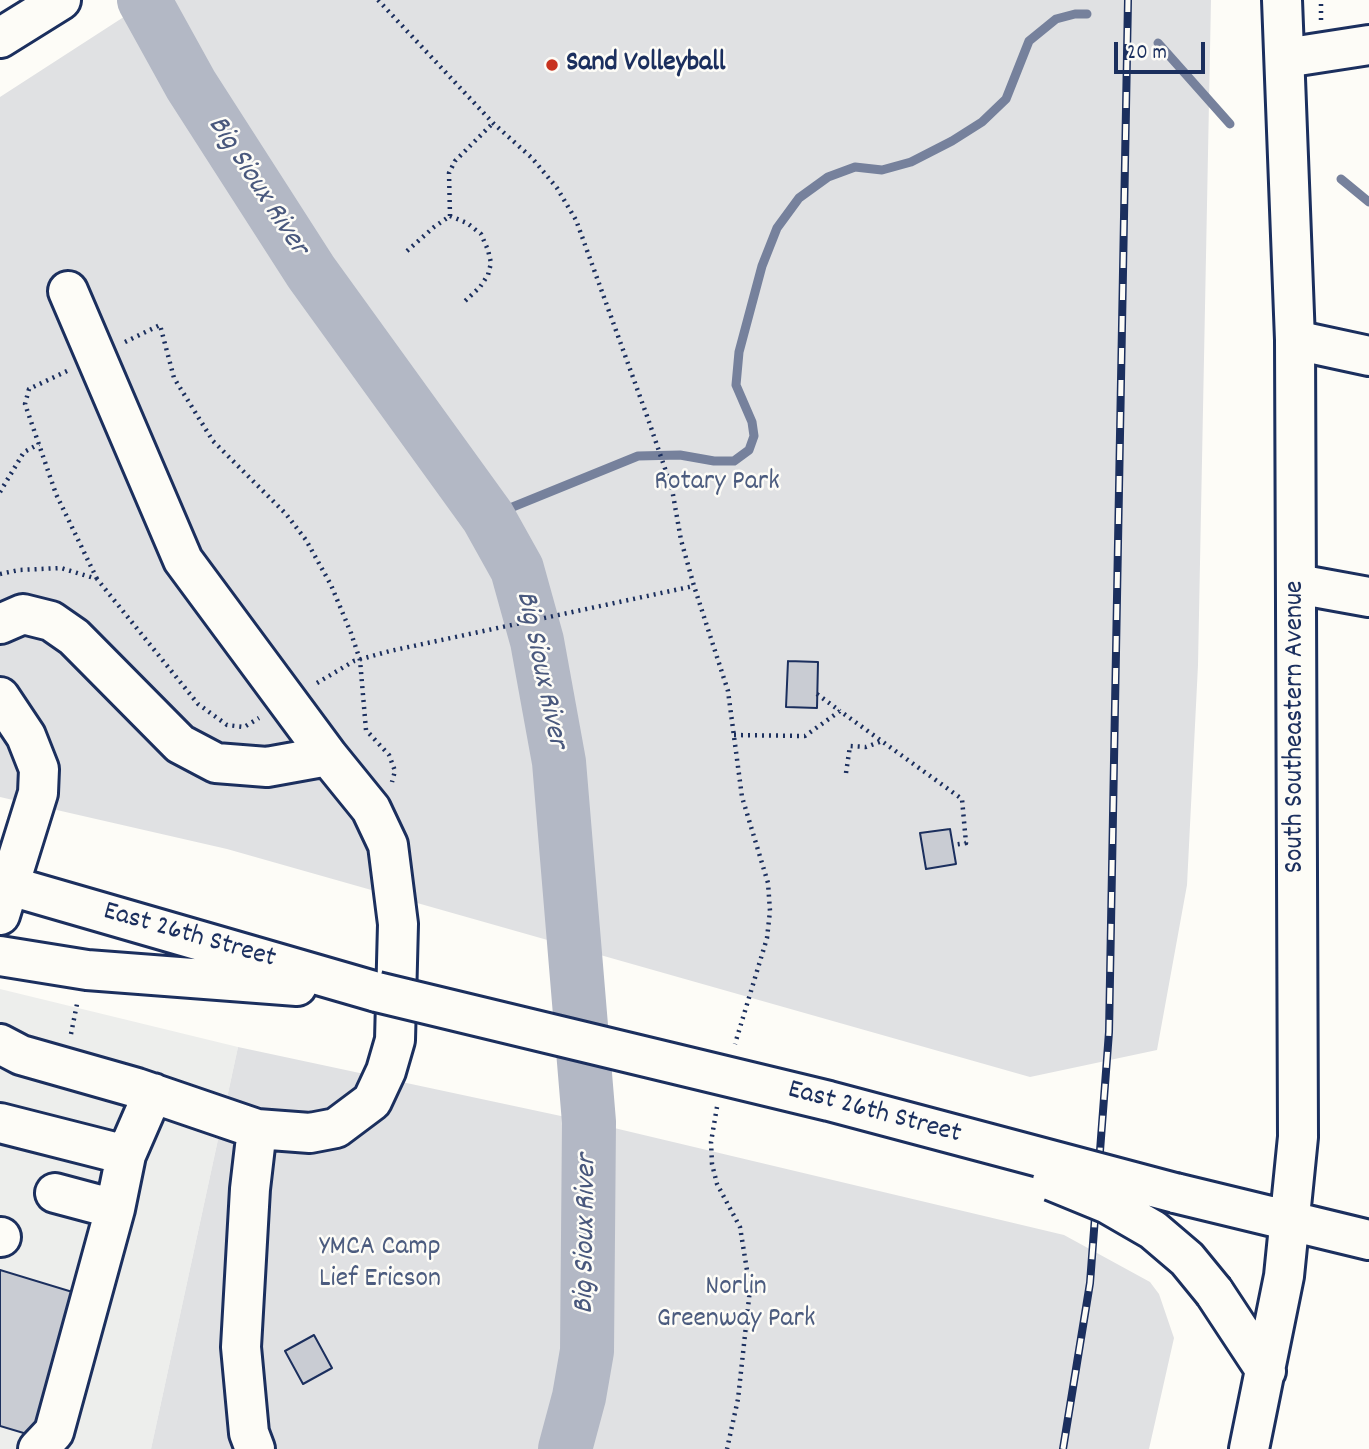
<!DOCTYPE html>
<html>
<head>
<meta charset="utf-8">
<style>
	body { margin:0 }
	#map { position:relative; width:1369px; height:1449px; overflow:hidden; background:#fdfcf7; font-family:Dekko,sans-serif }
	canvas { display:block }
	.scale { position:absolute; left:1114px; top:42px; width:91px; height:32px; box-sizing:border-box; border:4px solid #1b2f5e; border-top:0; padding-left:9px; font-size:21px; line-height:24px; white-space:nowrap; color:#1b2f5e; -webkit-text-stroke:5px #fdfcf7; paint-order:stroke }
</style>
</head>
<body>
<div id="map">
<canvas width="1369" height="1449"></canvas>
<div class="scale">20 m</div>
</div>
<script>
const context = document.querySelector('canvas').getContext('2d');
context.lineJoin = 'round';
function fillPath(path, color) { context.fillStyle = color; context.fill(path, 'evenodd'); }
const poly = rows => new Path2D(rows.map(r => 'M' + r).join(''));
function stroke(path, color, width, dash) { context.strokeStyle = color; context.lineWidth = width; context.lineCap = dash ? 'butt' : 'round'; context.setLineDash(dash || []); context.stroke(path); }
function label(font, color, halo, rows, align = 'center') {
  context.font = font + ' Dekko,sans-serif'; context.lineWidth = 5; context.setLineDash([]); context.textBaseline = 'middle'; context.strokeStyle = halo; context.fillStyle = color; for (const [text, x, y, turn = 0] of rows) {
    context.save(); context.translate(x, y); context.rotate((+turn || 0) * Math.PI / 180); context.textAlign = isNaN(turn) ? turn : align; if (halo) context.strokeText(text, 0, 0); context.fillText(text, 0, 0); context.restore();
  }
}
fillPath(poly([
	[0,989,238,1047,151,1449,0,1449]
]), '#edeeec');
fillPath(poly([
	[150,0,1211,0,1198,665,1187,885,1157,1050,1030,1077,227,849,0,797,0,97],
	[238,1047,589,1122,1064,1235,1150,1282,1159,1294,1174,1338,1149,1449,151,1449]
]), '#e0e1e3');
stroke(poly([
	[1158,43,1230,124],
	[1341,179,1369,202],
	[488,517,638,456,680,455,714,461,734,461,749,450,754,436,752,422,736,385,739,352,762,266,777,228,799,198,828,177,855,167,882,170,911,162,952,141,982,122,1006,99,1029,41,1056,19,1075,14,1087,14]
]), '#76819c', 9);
stroke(poly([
	[144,0,191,85,311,272,488,517,517,569,537,641,559,762,589,1122,587,1351,579,1397,565,1449]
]), '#b3b8c5', 54);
const building = poly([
	[788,661,818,662,817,708,786,707,788,661],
	[950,829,956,864,926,869,920,833,950,829],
	[0,1270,79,1294,37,1437,0,1426,0,1270],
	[314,1335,332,1368,303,1384,285,1351,314,1335]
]);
fillPath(building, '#c9ccd3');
stroke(building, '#1b2f5e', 2);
const minor = poly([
	[1285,58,1369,45],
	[68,291,183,560,328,756,371,809,388,845,398,924,395,1040,386,1071,372,1101,336,1128,310,1133,257,1129,250,1189,241,1347,249,1433,255,1449],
	[1295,340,1369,356],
	[1297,584,1369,597],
	[0,624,23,614,51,621,74,637,180,744,216,763,267,767,328,756],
	[0,697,26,736,39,769,38,793,0,915],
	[0,1044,21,1055,137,1088,257,1129],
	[0,1123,126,1155,115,1209,54,1432,38,1449],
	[126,1155,153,1093],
	[55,1193,115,1209],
	[0,1237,1,1237]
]);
const major = poly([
	[0,883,377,992],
	[0,956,87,970,297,986],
	[1175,1193,1369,1240],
	[1214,1292,1266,1371],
	[1249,1449,1284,1276,1298,1137,1295,340,1282,0]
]);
const highway = poly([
	[0,38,61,0]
]);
stroke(minor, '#1b2f5e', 44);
stroke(major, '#1b2f5e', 44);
stroke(highway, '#1b2f5e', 44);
stroke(poly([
	[378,0,493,123,532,158,557,188,576,220,647,416,672,489,681,540,694,586,728,691,742,797,768,883,770,911,767,938,735,1044],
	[1321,20,1321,0],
	[450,216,467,223,481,234,488,250,491,263,488,275,480,287,464,302],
	[450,216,449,173,455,161,493,123],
	[407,251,434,227,450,216],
	[125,342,160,325,174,378,213,441,286,514,306,540,331,585,351,633,360,660,366,730,389,755,395,771,392,782],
	[67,371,29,389,25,404,56,494,97,579],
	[0,492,24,452,39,444],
	[0,574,19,570,61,568,97,579,198,704,227,725,244,727,259,718],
	[317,683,354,661,390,651,694,586],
	[817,694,840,711],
	[734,735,805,736,840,711,962,799,966,843,953,845],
	[846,773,850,746,866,747,882,741],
	[71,1034,77,1004],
	[717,1107,711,1142,712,1164,717,1184,740,1227,750,1289,738,1399,727,1449]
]), '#1b2f5e', 4.5, [2, 5]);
stroke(minor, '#fdfcf7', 38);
stroke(major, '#fdfcf7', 38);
stroke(highway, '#fdfcf7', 38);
const rail = poly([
	[1063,1449,1090,1283,1109,1032,1128,0]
]);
stroke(rail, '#1b2f5e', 8);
stroke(rail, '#fdfcf7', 5, [16]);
const majorBridge = poly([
	[377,992,829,1101,1175,1193],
	[1052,1181,1108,1204,1153,1230,1187,1259,1214,1292]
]);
stroke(majorBridge, '#1b2f5e', 44, []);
stroke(majorBridge, '#fdfcf7', 38);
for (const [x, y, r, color] of [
	[552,65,7,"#c8321e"]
]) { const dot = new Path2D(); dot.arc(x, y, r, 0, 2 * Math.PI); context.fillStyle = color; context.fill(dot); stroke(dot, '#fdfcf7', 2.5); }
label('bold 28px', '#1b2f5e', '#fdfcf7', [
	["Sand Volleyball",566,65]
], 'left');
label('28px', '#4c5c7f', '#fdfcf7', [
	["Rotary Park",717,484],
	["YMCA Camp",380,1249],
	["Lief Ericson",380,1281],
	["Norlin",736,1289],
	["Greenway Park",736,1321]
]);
label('28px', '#1b2f5e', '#fdfcf7', [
	["South Southeastern Avenue",1297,727,-90],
	["East 26th Street",189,937,16],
	["East 26th Street",874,1114,15]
]);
label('italic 30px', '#49587d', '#fdfcf7', [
	["Big Sioux River",256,187,57],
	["Big Sioux River",539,670,78],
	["Big Sioux River",588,1234,-89]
]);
</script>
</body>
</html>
